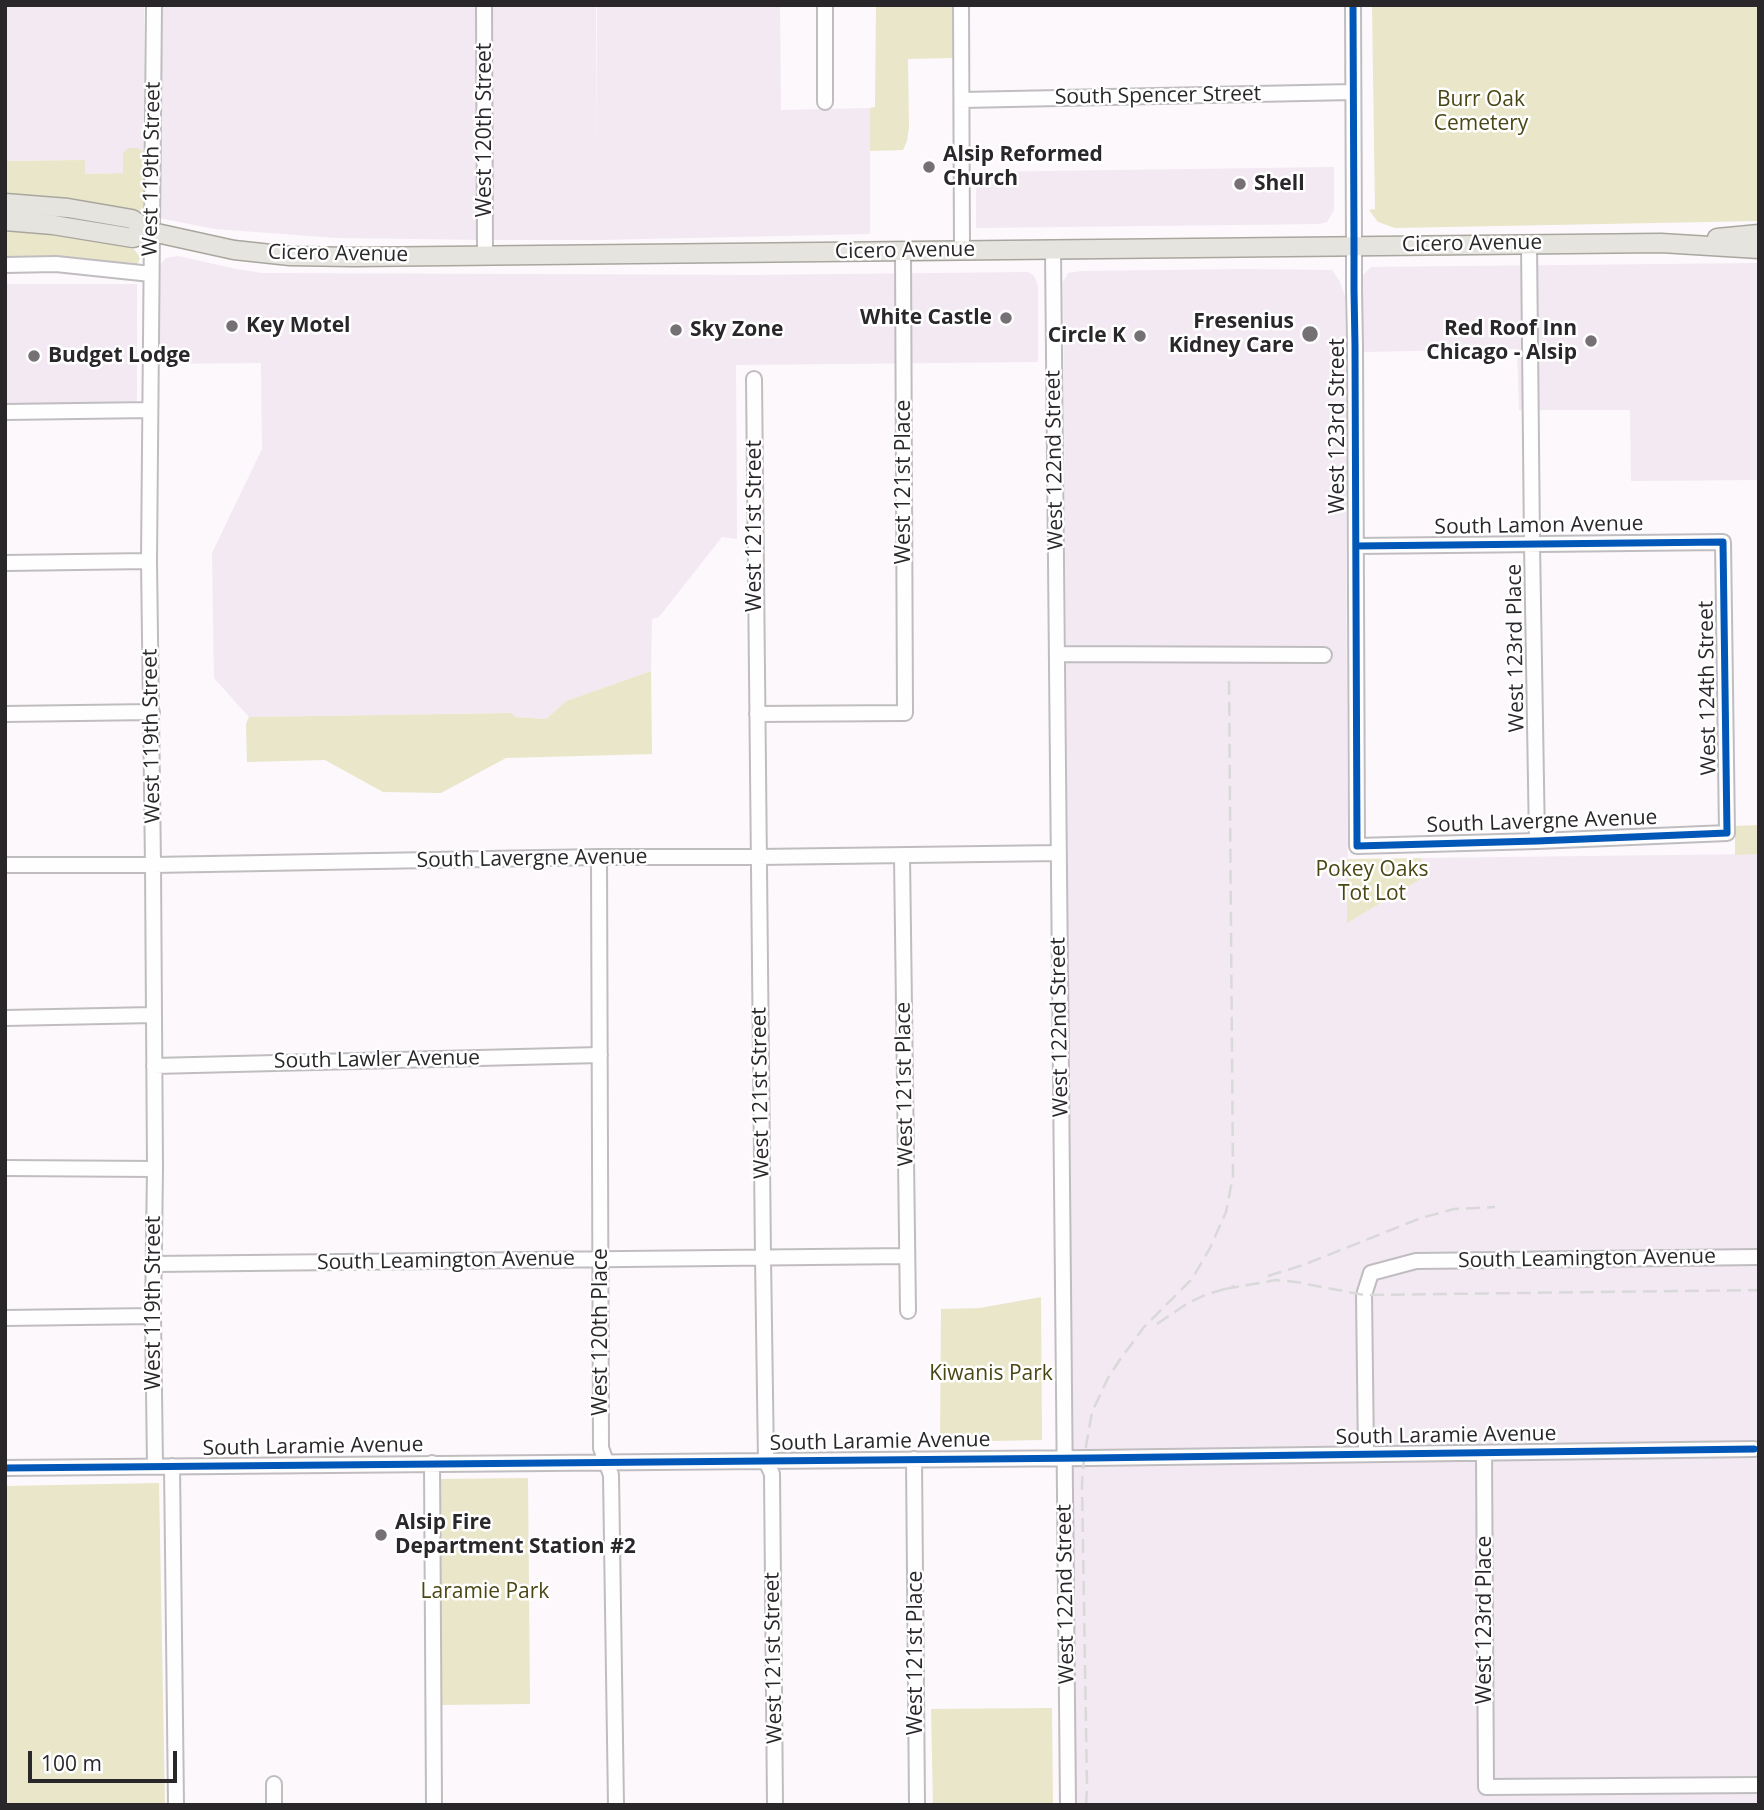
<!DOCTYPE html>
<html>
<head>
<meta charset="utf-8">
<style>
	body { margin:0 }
	#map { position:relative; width:1764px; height:1810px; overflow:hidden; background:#fcf8fc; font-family:"Open Sans",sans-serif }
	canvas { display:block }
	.frame { position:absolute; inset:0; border:7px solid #2a272a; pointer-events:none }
	.scale { position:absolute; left:28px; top:1751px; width:149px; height:32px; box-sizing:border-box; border:4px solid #2a272a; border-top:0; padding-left:9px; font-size:21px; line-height:24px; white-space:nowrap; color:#2a272a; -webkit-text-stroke:5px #fff; paint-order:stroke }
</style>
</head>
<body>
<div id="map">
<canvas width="1764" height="1810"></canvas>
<div class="frame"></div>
<div class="scale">100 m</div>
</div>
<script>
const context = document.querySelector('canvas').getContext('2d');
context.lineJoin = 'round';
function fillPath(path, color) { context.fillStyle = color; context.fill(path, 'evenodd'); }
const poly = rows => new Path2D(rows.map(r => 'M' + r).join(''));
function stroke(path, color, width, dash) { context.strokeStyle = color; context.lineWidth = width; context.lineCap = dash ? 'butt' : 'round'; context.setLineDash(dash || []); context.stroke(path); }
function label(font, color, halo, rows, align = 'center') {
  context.font = font + ' "Open Sans",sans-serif'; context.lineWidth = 5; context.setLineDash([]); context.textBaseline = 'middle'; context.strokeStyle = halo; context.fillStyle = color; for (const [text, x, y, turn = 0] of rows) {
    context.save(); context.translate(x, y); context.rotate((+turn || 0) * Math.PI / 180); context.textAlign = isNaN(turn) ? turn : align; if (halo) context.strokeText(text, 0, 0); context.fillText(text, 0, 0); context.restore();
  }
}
fillPath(poly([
	[5,5,144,5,145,152,138,148,129,148,123,173,84,174,84,160,5,161],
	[159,5,596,5,597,160,597,5,780,5,781,110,870,108,870,234,598,240,491,240,337,238,215,229,159,218],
	[1334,167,1334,210,1327,222,1319,224,976,228,976,172],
	[178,256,236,269,262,273,753,275,1028,272,1034,276,1038,285,1038,362,736,365,737,539,722,537,659,617,652,619,651,671,566,701,546,719,514,717,512,713,249,717,214,678,212,553,262,449,261,363,155,364,158,273,160,265,166,258],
	[1759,263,1759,480,1631,481,1630,410,1519,410,1517,349,1362,352,1363,275,1371,267],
	[1244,269,1332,270,1340,282,1345,296,1348,922,1421,879,1421,858,1759,854,1759,1800,1756,1805,1075,1805,1063,282,1068,273,1082,271],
	[5,284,137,284,137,401,5,405]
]), '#f2e9f2');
fillPath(poly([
	[876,5,954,5,954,58,908,59,909,127,907,141,903,150,870,151,870,108,875,107],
	[1372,5,1759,5,1759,221,1395,228,1378,222,1369,210,1375,209],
	[129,148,138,148,145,152,143,208,137,213,26,196,5,195,5,161,85,160,85,174,123,173,123,153],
	[5,229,57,235,128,247,135,250,140,258,138,263,133,267,5,259],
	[651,671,652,754,506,758,441,793,383,792,325,760,247,762,246,724,249,717,512,713,515,717,546,719,566,701],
	[1759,825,1759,854,1735,855,1735,826],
	[1421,858,1421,879,1347,923,1347,859],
	[1041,1297,1042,1440,940,1442,941,1309,980,1308],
	[528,1478,530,1704,442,1705,440,1479],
	[159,1483,165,1805,5,1805,5,1486],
	[1052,1708,1053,1805,933,1805,931,1709]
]), '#e9e6c9');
const minor = poly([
	[154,5,149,561,153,865,155,1169,153,1316,155,1466],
	[484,5,485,255],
	[825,5,825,102],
	[961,5,962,251],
	[1353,5,1354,245,1354,290,1355,346,1357,846,1537,841,1727,833,1723,542,1356,546],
	[962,100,1353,92],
	[1529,244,1532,544,1537,841],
	[1053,250,1068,1805],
	[5,265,56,264,151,274],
	[754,379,763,1258,766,1461,772,1474,775,1805],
	[5,412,150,410],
	[5,563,149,561],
	[1057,654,1324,655],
	[5,714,152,712],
	[757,714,905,713,903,251],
	[902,856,908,1311],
	[599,857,601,1448,611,1475,616,1805],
	[5,865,153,865,599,857,758,857,1059,853],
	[5,1018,154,1015],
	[154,1066,600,1055],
	[5,1168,155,1169],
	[154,1264,907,1256],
	[5,1318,153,1316],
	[1484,1453,1486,1787,1758,1785],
	[1366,1454,1364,1295,1371,1273,1416,1261,1759,1257],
	[914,1459,917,1805],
	[432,1463,434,1805],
	[172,1466,176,1805],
	[5,1468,1090,1458,1754,1449],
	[274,1784,274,1805]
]);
const major = poly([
	[5,203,68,208,132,219,152,232,234,250,290,256,354,257,1661,243,1759,249],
	[5,221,53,225,133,238,152,232],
	[1717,238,1759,234]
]);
stroke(minor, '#c0bdc0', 18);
stroke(major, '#a8a69d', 21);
stroke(minor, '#fffeff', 14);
stroke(major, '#e6e4df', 18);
stroke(poly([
	[1268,1276,1303,1265,1421,1218,1454,1209,1495,1207],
	[1225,1289,1276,1280,1296,1282,1364,1295,1759,1290],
	[1157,1324,1188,1303,1205,1295,1234,1286],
	[1086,1805,1087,1787,1082,1484,1084,1458,1092,1412,1108,1378,1119,1361,1144,1327,1192,1279,1210,1248,1226,1212,1233,1176,1229,677]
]), '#dad9da', 2.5, [14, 7]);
stroke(poly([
	[1353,5,1354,245,1354,290,1355,346,1357,846,1537,841,1727,833,1723,542,1356,546],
	[5,1468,1090,1458,1754,1449]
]), '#0057b8', 7);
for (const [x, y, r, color] of [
	[929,167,7,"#747074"],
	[1240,184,7,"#747074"],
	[1006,318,7,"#747074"],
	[232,326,7,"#747074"],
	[676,330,7,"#747074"],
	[1310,334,9,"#747074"],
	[1140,336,7,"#747074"],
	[1591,341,7,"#747074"],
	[34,356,7,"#747074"],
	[381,1535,7,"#747074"]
]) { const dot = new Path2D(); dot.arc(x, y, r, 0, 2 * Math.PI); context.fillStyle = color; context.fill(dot); stroke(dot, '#fff', 2.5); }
label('21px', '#2a272a', '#fff', [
	["South Spencer Street",1158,96,-1],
	["West 120th Street",485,130,-90],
	["West 119th Street",152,169,-89],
	["Cicero Avenue",1472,244,-1],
	["Cicero Avenue",905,251,-1],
	["Cicero Avenue",338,254,1],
	["West 123rd Street",1338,426,-90],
	["West 122nd Street",1055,460,-91],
	["West 121st Place",904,482,-90],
	["West 121st Street",755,526,-90],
	["South Lamon Avenue",1539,526,-1],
	["West 123rd Place",1516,648,-91],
	["West 124th Street",1708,688,-91],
	["West 119th Street",152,736,-91],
	["South Lavergne Avenue",1542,822,-2],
	["South Lavergne Avenue",532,859,-1],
	["West 122nd Street",1060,1027,-91],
	["South Lawler Avenue",377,1060,-1],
	["West 121st Place",905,1084,-91],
	["West 121st Street",761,1093,-91],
	["South Leamington Avenue",1587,1259,-1],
	["South Leamington Avenue",446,1261,-1],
	["West 119th Street",154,1303,-90],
	["West 120th Place",601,1332,-90],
	["South Laramie Avenue",1446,1436,-1],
	["South Laramie Avenue",880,1442,-1],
	["South Laramie Avenue",313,1447,-1],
	["West 122nd Street",1066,1594,-91],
	["West 123rd Place",1485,1620,-90],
	["West 121st Place",916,1653,-90],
	["West 121st Street",774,1658,-91]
]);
label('21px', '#4a4714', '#fff', [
	["Burr Oak",1481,100],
	["Cemetery",1481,124],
	["Pokey Oaks",1372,870],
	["Tot Lot",1372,894],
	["Kiwanis Park",991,1374],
	["Laramie Park",485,1592]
]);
label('bold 21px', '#2a272a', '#fff', [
	["Alsip Reformed",943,155],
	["Church",943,179],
	["Shell",1254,184],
	["White Castle",992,318,"right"],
	["Fresenius",1294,322,"right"],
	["Kidney Care",1294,346,"right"],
	["Key Motel",246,326],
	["Red Roof Inn",1577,329,"right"],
	["Chicago - Alsip",1577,353,"right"],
	["Sky Zone",690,330],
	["Circle K",1126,336,"right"],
	["Budget Lodge",48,356],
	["Alsip Fire",395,1523],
	["Department Station #2",395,1547]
], 'left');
</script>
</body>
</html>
